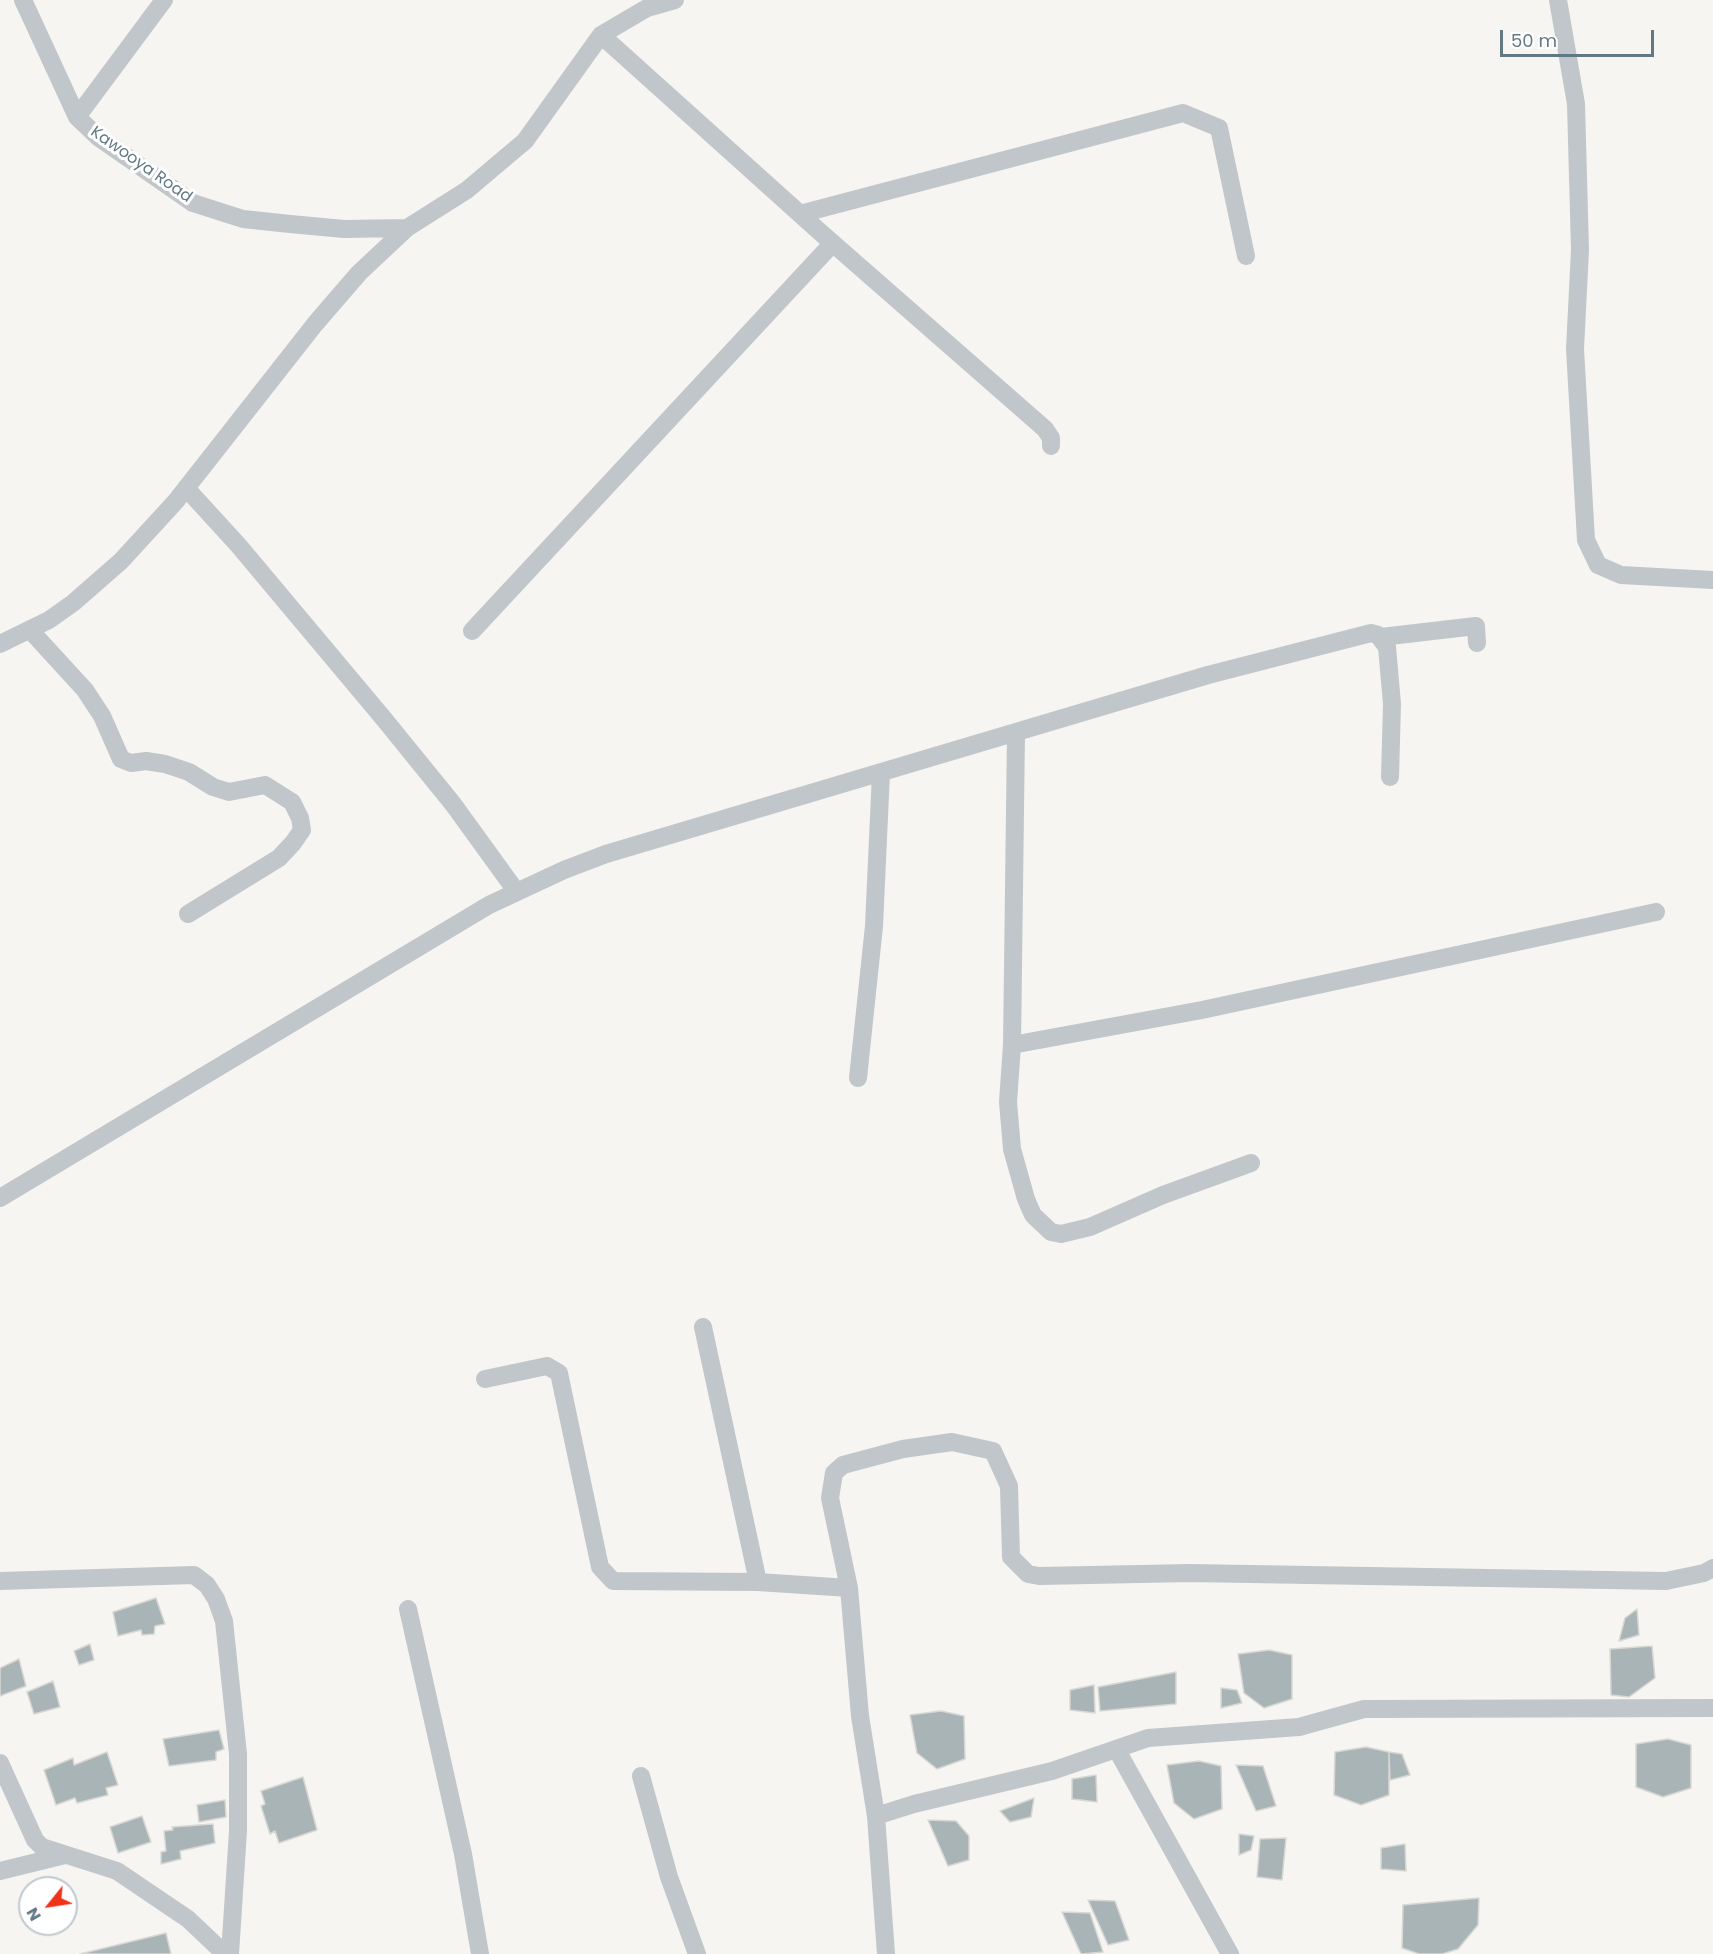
<!DOCTYPE html>
<html>
<head>
<meta charset="utf-8">
<style>
	body { margin:0 }
	#map { position:relative; width:1713px; height:1954px; overflow:hidden; background:#f6f5f1; font-family:Poppins,sans-serif }
	canvas { display:block }
	.north { position:absolute; left:18px; top:1876px; width:60px; height:60px; box-sizing:border-box; background:#fff; border:2px solid #c0c9ce; border-radius:50%; rotate:240deg; font-size:16px; font-weight:700; line-height:24px; text-align:center; color:#627985 }
	.north::after { content:''; display:block; margin:auto; width:21px; height:27px; background:#ef3218; clip-path:polygon(50% 0,100% 100%,50% 72%,0 100%) }
	.scale { position:absolute; left:1500px; top:30px; width:154px; height:27px; box-sizing:border-box; border:3px solid #627985; border-top:0; padding-left:8px; font-size:18px; line-height:21px; white-space:nowrap; color:#627985; -webkit-text-stroke:4px #fff; paint-order:stroke }
</style>
</head>
<body>
<div id="map">
<canvas width="1713" height="1954"></canvas>
<div class="north">N</div>
<div class="scale">50 m</div>
</div>
<script>
const context = document.querySelector('canvas').getContext('2d');
context.lineJoin = 'round';
function fillPath(path, color) { context.fillStyle = color; context.fill(path, 'evenodd'); }
const poly = rows => new Path2D(rows.map(r => 'M' + r).join(''));
function stroke(path, color, width, dash) { context.strokeStyle = color; context.lineWidth = width; context.lineCap = dash ? 'butt' : 'round'; context.setLineDash(dash || []); context.stroke(path); }
function label(font, color, halo, rows, align = 'center') {
  context.font = font + ' Poppins,sans-serif'; context.lineWidth = 6; context.setLineDash([]); context.textBaseline = 'middle'; context.strokeStyle = halo; context.fillStyle = color; for (const [text, x, y, turn = 0] of rows) {
    context.save(); context.translate(x, y); context.rotate((+turn || 0) * Math.PI / 180); context.textAlign = isNaN(turn) ? turn : align; if (halo) context.strokeText(text, 0, 0); context.fillText(text, 0, 0); context.restore();
  }
}
const building = poly([
	[156,1598,165,1624,155,1626,154,1634,142,1635,141,1630,118,1636,113,1612,156,1598],
	[1637,1609,1639,1635,1619,1641,1625,1618,1637,1609],
	[90,1644,94,1660,79,1665,74,1651,90,1644],
	[1652,1646,1655,1678,1629,1697,1611,1695,1610,1649,1652,1646],
	[1269,1650,1292,1655,1292,1699,1264,1708,1244,1693,1238,1654,1269,1650],
	[19,1659,26,1686,0,1696,0,1668,19,1659],
	[1176,1672,1176,1704,1100,1711,1098,1687,1176,1672],
	[53,1681,60,1707,34,1714,27,1692,53,1681],
	[1094,1685,1095,1713,1070,1710,1070,1690,1094,1685],
	[1221,1688,1237,1690,1242,1703,1221,1708,1221,1688],
	[941,1711,964,1716,965,1759,937,1769,917,1753,910,1715,941,1711],
	[219,1730,224,1749,216,1752,216,1760,169,1766,163,1739,219,1730],
	[1668,1739,1691,1745,1691,1788,1663,1797,1636,1787,1636,1744,1668,1739],
	[1366,1747,1389,1752,1389,1795,1361,1805,1334,1795,1335,1752,1366,1747],
	[107,1752,118,1785,106,1788,108,1795,77,1803,75,1798,56,1805,44,1770,73,1758,74,1765,107,1752],
	[1389,1752,1402,1754,1410,1775,1390,1780,1389,1752],
	[1199,1761,1221,1766,1222,1809,1194,1819,1174,1803,1167,1765,1199,1761],
	[1236,1765,1263,1766,1276,1806,1256,1811,1236,1765],
	[1096,1775,1097,1802,1072,1799,1072,1779,1096,1775],
	[303,1777,317,1830,279,1843,275,1831,270,1834,261,1806,265,1804,261,1791,303,1777],
	[1034,1798,1031,1817,1010,1822,1000,1811,1034,1798],
	[225,1800,226,1817,199,1822,197,1805,225,1800],
	[142,1816,151,1842,118,1853,110,1827,142,1816],
	[928,1820,956,1821,969,1836,969,1860,948,1866,928,1820],
	[213,1824,215,1843,180,1851,181,1859,161,1864,161,1852,166,1851,164,1831,173,1830,172,1827,213,1824],
	[1239,1834,1254,1836,1251,1850,1239,1855,1239,1834],
	[1286,1838,1282,1880,1257,1877,1260,1839,1286,1838],
	[1405,1844,1406,1871,1381,1869,1381,1848,1405,1844],
	[1479,1898,1478,1925,1458,1949,1442,1954,1419,1954,1402,1948,1403,1905,1479,1898],
	[1088,1900,1115,1901,1129,1940,1108,1945,1088,1900],
	[1062,1912,1090,1913,1103,1952,1081,1954,1062,1912],
	[166,1933,171,1954,80,1954,166,1933]
]);
fillPath(building, '#a9b4b7');
stroke(building, '#d7d7d4', 1.5);
stroke(poly([
	[23,0,77,117,98,137,193,203,243,219,290,224,344,229,407,228],
	[1558,0,1576,104,1580,250,1575,349,1586,540,1598,565,1621,575,1713,580],
	[601,35,820,232,1045,429,1051,438,1051,446],
	[77,117,164,0],
	[800,214,1183,113,1219,128,1246,256],
	[186,488,239,546,384,719,453,804,516,891],
	[30,630,85,690,102,716,121,759,131,763,146,761,165,764,189,772,213,787,229,792,265,785,292,802,300,818,302,830,293,843,279,858,188,914],
	[472,631,833,243],
	[1381,637,1476,626,1477,643],
	[0,644,49,620,73,603,121,561,176,501,315,324,359,273,407,228,467,190,525,141,601,35,647,8,675,0],
	[1016,733,1012,1045,1202,1010,1656,912],
	[1012,1045,1008,1102,1012,1149,1026,1199,1033,1215,1051,1232,1061,1234,1090,1227,1163,1195,1251,1163],
	[858,1078,874,926,881,773],
	[0,1198,489,905,564,870,606,854,1208,675,1371,633,1378,635,1387,647,1392,704,1390,777],
	[703,1327,758,1582],
	[485,1379,547,1366,559,1373,600,1567,613,1581,758,1582,849,1588],
	[0,1581,194,1575,207,1585,216,1599,224,1621,238,1754,238,1831,230,1954],
	[408,1609,463,1854,480,1954],
	[1117,1750,1230,1954],
	[0,1763,35,1840,42,1847,117,1871,188,1919,225,1954],
	[641,1776,669,1877,697,1954],
	[876,1816,914,1804,1052,1771,1148,1738,1299,1727,1364,1709,1713,1708],
	[0,1871,65,1855],
	[886,1954,876,1816,860,1716,849,1588,830,1498,834,1473,843,1465,903,1449,952,1442,993,1451,1009,1486,1011,1557,1028,1574,1039,1576,1190,1573,1666,1581,1704,1573,1713,1568]
]), '#c0c6c9', 18);
label('16px', '#627985', '#fff', [
	["Kawooya Road",141,165,35]
]);
</script>
</body>
</html>
